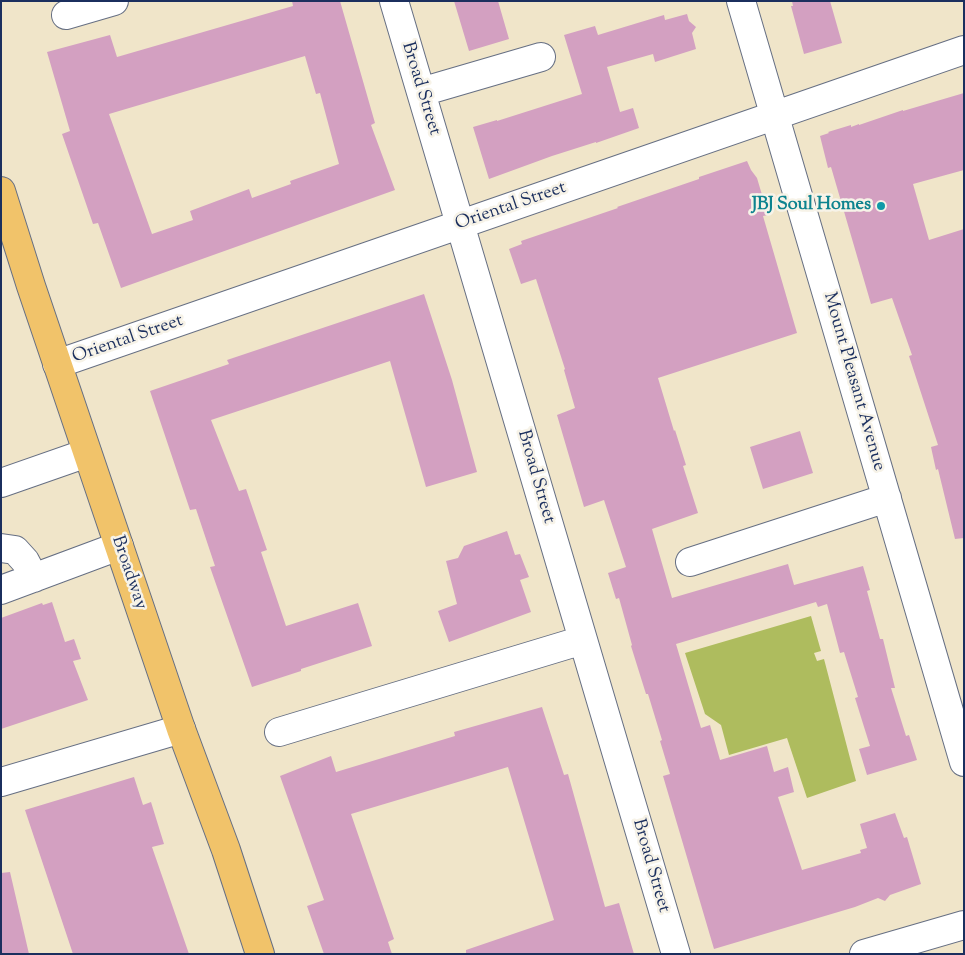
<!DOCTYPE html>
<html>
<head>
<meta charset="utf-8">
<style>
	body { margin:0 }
	#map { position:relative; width:965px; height:955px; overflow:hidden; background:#f0e5c9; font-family:"Sorts Mill Goudy",serif }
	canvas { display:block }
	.frame { position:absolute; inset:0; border:2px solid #1b2f5e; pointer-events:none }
</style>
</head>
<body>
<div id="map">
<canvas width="965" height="955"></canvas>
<div class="frame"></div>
</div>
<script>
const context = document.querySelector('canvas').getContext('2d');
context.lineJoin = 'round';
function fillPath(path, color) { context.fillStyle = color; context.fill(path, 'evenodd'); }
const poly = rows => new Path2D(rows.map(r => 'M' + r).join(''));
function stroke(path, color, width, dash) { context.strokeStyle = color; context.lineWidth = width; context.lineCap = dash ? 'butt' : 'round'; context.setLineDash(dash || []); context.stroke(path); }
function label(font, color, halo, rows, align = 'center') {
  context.font = font + ' "Sorts Mill Goudy",serif'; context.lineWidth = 5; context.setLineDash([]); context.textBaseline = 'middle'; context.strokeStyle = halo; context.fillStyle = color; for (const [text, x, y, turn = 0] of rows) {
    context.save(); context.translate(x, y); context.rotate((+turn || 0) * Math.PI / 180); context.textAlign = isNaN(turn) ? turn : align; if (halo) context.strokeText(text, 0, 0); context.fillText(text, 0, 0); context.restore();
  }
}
fillPath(poly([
	[811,616,821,651,814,653,817,661,824,659,856,781,807,798,787,738,729,755,721,725,705,714,685,653]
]), '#aebc5e');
fillPath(poly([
	[292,1,340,1,375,123,371,125,395,190,121,288,98,223,93,224,62,134,70,131,47,52,110,35,117,57,293,6],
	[305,56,316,94,320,93,339,164,290,181,291,184,252,198,249,189,190,211,193,220,152,234,109,114],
	[454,1,498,1,509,39,469,51],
	[792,1,830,1,842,43,804,54,791,6,793,6],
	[687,14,689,21,696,27,692,33,696,49,655,62,653,54,607,67,620,112,633,108,639,128,596,143,596,142,552,156,489,179,473,127,497,120,497,121,582,94,564,35,595,26,598,35,664,15,665,20],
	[964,93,964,170,913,184,929,240,964,229,964,538,955,539,938,469,936,470,931,447,938,445,909,356,912,355,892,298,871,304,831,167,828,168,820,136,829,133,828,132,851,125,851,127,859,124,859,125,903,110,903,111],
	[747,161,751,170,757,178,768,215,763,216,797,333,658,378,674,431,675,430,686,465,683,466,698,513,652,529,672,598,788,564,794,585,863,566,870,590,867,591,880,639,883,639,895,688,891,688,906,736,909,735,917,760,867,775,859,749,870,746,855,698,858,697,844,652,840,653,827,604,818,607,816,602,676,644,701,728,710,725,720,760,767,746,774,772,788,767,794,792,778,797,802,870,861,853,860,850,867,848,860,824,895,813,904,838,907,837,921,884,890,895,885,901,878,898,855,907,714,949,663,776,670,774,660,741,662,740,648,694,646,694,631,646,632,645,619,598,616,599,608,573,626,567,604,500,584,507,557,415,575,408,564,370,565,369,536,279,521,284,509,249,522,244,521,241,618,208,617,207,699,179,699,177],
	[424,294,452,380,477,472,426,487,390,361,211,420,239,491,246,489,267,550,261,552,286,626,358,603,372,646,301,669,301,671,252,687,210,567,215,566,196,509,190,510,150,391,229,364,227,360],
	[800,431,813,473,763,489,750,447],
	[507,531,515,555,520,554,529,577,520,580,531,612,449,642,438,611,457,604,446,561,458,558,464,546],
	[52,602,65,642,74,639,81,659,73,661,88,700,1,729,1,618,42,603,43,605],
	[542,707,564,775,568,774,605,907,619,903,634,954,466,954,466,950,554,920,508,767,351,814,394,939,388,942,392,954,324,954,307,906,324,900,280,776,331,756,336,772,455,736,454,732],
	[134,777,143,805,151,802,164,844,152,847,189,954,73,954,25,810],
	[10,872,29,954,1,954,1,873]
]), '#d3a0c1');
const minor = poly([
	[394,1,676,954],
	[741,1,964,762],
	[66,15,114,1],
	[421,92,541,57],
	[57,364,964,50],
	[1,483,87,453],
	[1,548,15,550,25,561,34,578],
	[690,562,887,498],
	[1,590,119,546],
	[279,732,583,640],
	[1,782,181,729],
	[864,954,964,925]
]);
const major = poly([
	[1,191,31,286,119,546,181,729,226,850,260,954]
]);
stroke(minor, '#666f83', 30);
stroke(major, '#666f83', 30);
stroke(minor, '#fff', 28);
stroke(major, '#f1c36a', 28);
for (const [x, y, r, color] of [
	[881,206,5,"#0f9aa8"]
]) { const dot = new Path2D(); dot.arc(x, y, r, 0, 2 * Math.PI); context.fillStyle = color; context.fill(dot); stroke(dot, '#f7f3e8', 2); }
label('18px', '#1b2f5e', '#f7f3e8', [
	["Broad Street",420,89,73],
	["Oriental Street",511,207,-19],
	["Oriental Street",128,340,-19],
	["Mount Pleasant Avenue",853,382,74],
	["Broad Street",535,477,74],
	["Broadway",128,573,71],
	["Broad Street",650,866,74]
]);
label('bold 18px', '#0d838f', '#f7f3e8', [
	["JBJ Soul Homes",871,206]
], 'right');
</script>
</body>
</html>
